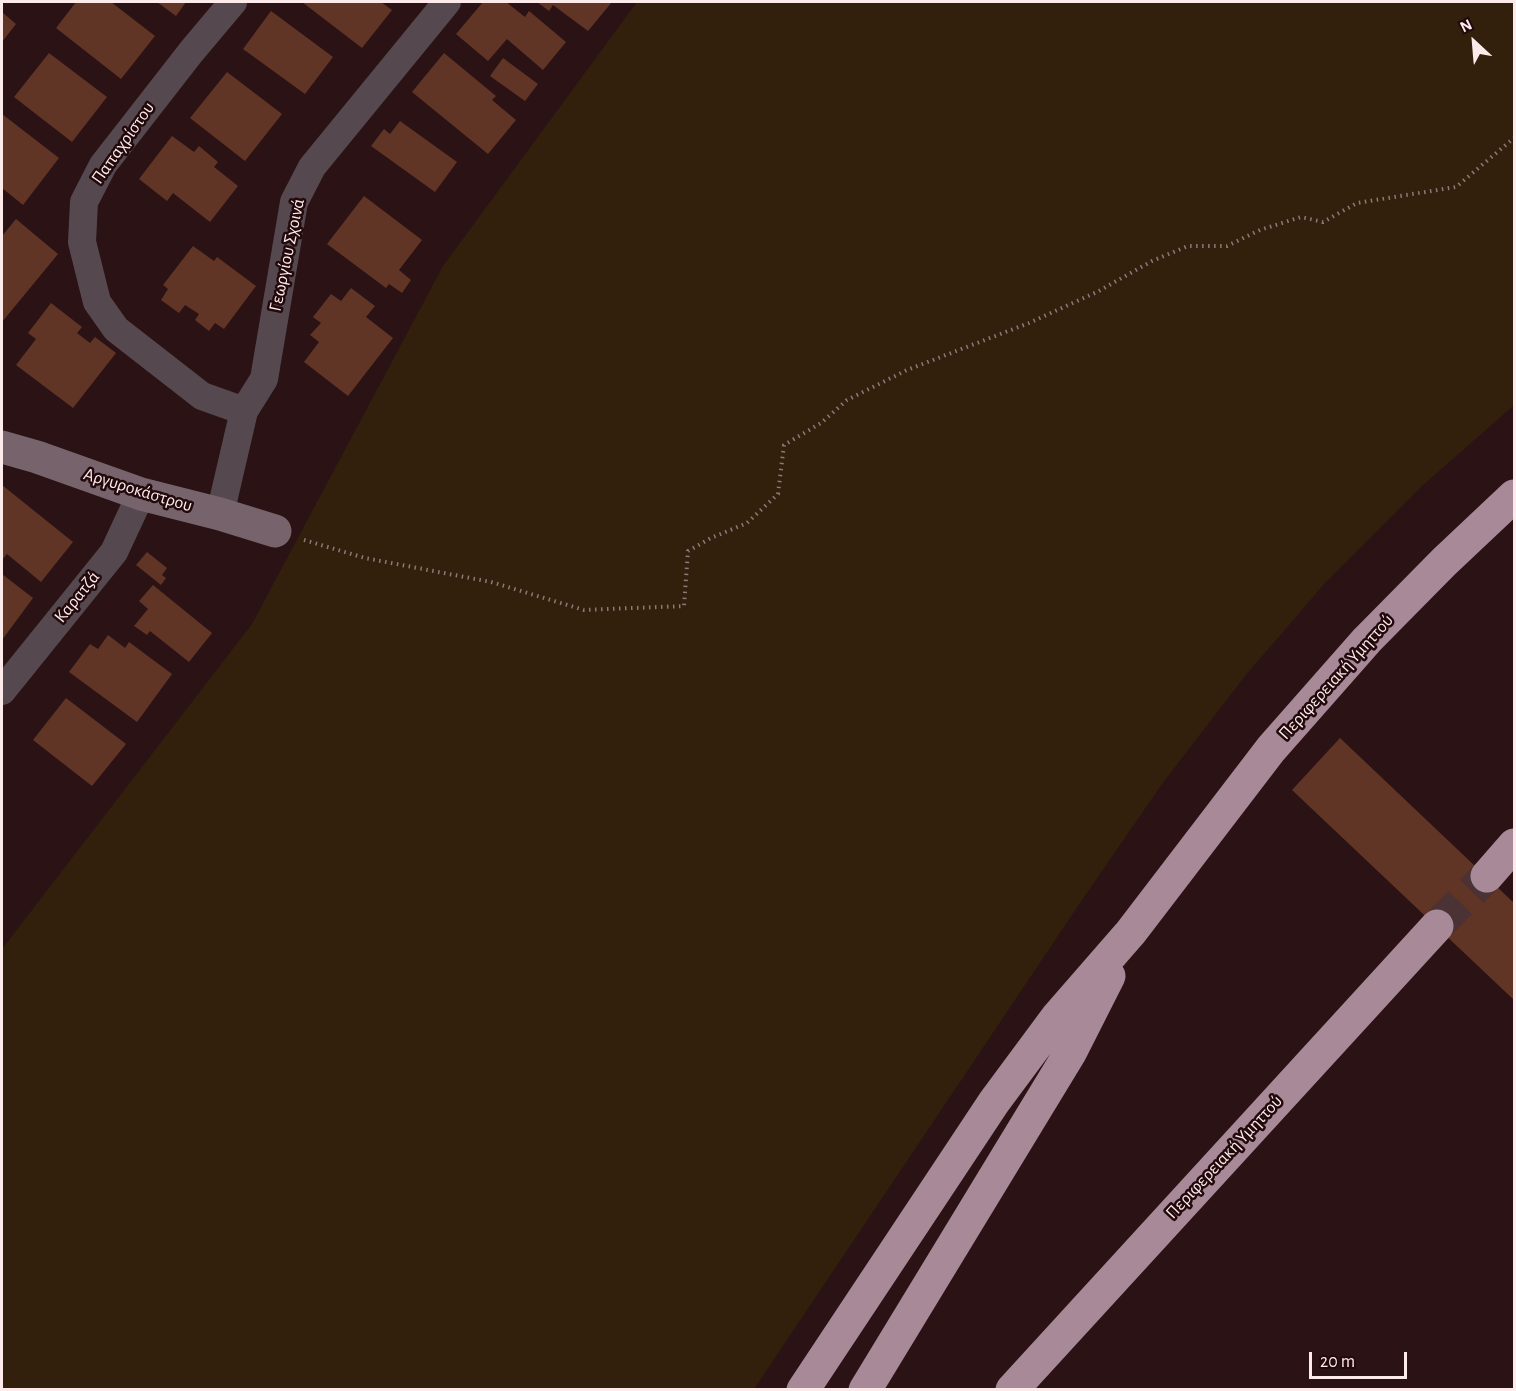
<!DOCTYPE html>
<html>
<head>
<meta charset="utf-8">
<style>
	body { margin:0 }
	#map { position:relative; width:1516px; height:1391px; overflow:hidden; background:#2b1215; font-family:"Alegreya Sans",sans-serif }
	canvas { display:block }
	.frame { position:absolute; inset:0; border:3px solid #fdeaeb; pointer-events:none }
	.north { position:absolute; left:1444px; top:12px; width:60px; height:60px; -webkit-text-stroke:4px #21090c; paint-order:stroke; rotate:334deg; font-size:16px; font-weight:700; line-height:24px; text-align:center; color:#fdeaeb }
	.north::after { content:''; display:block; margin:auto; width:21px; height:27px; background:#fdeaeb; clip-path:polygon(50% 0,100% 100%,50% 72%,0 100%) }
	.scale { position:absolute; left:1309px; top:1352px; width:98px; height:27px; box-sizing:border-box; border:3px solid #fdeaeb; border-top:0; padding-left:8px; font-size:18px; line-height:21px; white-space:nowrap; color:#fdeaeb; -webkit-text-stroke:4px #21090c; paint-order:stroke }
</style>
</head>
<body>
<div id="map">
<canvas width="1516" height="1391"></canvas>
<div class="frame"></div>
<div class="north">N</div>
<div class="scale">20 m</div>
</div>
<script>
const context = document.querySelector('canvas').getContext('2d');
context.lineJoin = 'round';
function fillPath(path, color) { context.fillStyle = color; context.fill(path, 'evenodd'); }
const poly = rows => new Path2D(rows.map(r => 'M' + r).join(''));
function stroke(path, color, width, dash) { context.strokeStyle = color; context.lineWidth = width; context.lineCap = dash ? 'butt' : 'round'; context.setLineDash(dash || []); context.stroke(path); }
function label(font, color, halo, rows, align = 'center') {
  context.font = font + ' "Alegreya Sans",sans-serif'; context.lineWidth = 5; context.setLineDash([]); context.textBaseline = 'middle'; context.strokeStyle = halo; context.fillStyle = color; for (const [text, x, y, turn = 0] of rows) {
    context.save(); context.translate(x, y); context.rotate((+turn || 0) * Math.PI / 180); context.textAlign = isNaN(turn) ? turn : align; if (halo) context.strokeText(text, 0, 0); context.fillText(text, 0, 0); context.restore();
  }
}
fillPath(poly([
	[637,2,1514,2,1514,405,1421,487,1326,582,1245,676,1162,784,1082,900,754,1389,2,1389,2,949,252,624,443,266]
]), '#32200c');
fillPath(poly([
	[76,2,111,2,155,36,121,79,56,28],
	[157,2,186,2,176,16],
	[302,2,381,2,392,10,362,48],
	[483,2,506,2,525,17,529,11,566,42,543,70,507,39,488,61,456,34],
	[537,2,612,2,588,31,553,5,549,11],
	[271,11,333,57,305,94,243,49],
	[2,12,16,24,2,42],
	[49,53,107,97,72,142,14,97],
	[444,53,496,96,492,100,516,120,488,154,412,92],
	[503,58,538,84,525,101,490,76],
	[227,72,282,114,245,161,190,118],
	[2,114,59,158,23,205,2,188],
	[400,121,457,162,435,192,371,146,384,129,390,134],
	[172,136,194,152,199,146,218,162,214,167,238,186,210,222,173,193,167,201,139,179],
	[364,196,422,240,399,270,411,280,402,293,389,284,386,288,327,244],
	[16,219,58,254,2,322,2,236],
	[193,246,214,261,217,257,256,286,224,329,215,323,209,331,195,320,199,314,185,305,179,313,161,300,168,289,163,285],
	[351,288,375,306,366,317,393,338,348,396,304,362,319,342,310,335,321,323,313,317,331,294,341,301],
	[51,303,82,327,77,333,90,343,95,337,116,353,73,408,16,365,36,339,28,333],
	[2,485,73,542,41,582,7,554,2,560],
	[147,552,167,568,162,575,166,578,161,585,136,565],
	[2,574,33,598,2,640],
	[153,585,212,633,189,662,150,631,147,635,134,626,148,609,139,601],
	[108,635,125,648,129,642,172,674,137,722,69,672,90,644,98,649],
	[66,698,126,744,92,786,33,740],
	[1340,738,1514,903,1514,1000,1292,790]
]), '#613525');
stroke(poly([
	[1437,926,1487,876]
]), '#4a3235', 33, [33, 16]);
stroke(poly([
	[304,540,365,558,491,582,584,610,684,606,688,551,711,538,747,523,778,494,784,445,821,423,847,400,907,370,1029,323,1097,292,1152,261,1188,246,1227,246,1260,230,1301,217,1323,222,1357,203,1456,187,1514,138]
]), '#8e787a', 4, [1.5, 4.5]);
stroke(poly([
	[233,2,191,52,103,165,84,202,82,242,97,302,116,329,202,396,244,411],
	[220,514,244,411,264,379,294,202,312,167,447,2],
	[2,691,114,552,141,494]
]), '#55494f', 28);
stroke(poly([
	[2,447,37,457,141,494,220,514,275,531]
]), '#76636c', 33);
stroke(poly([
	[1487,876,1514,845],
	[803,1390,994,1102,1057,1017,1131,932,1271,749,1367,640,1444,562,1514,496],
	[865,1390,1070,1053,1109,976],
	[1012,1390,1437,926]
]), '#a78998', 33);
label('18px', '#fdeaeb', '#21090c', [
	["Παπαχρίστου",123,143,-55],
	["Γεωργίου Σχοινά",287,255,-78],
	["Αργυροκάστρου",138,490,17],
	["Καρατζά",77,597,-51],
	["Περιφερειακή Υμηττού",1336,677,-48],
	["Περιφερειακή Υμηττού",1224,1157,-47]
]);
</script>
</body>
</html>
